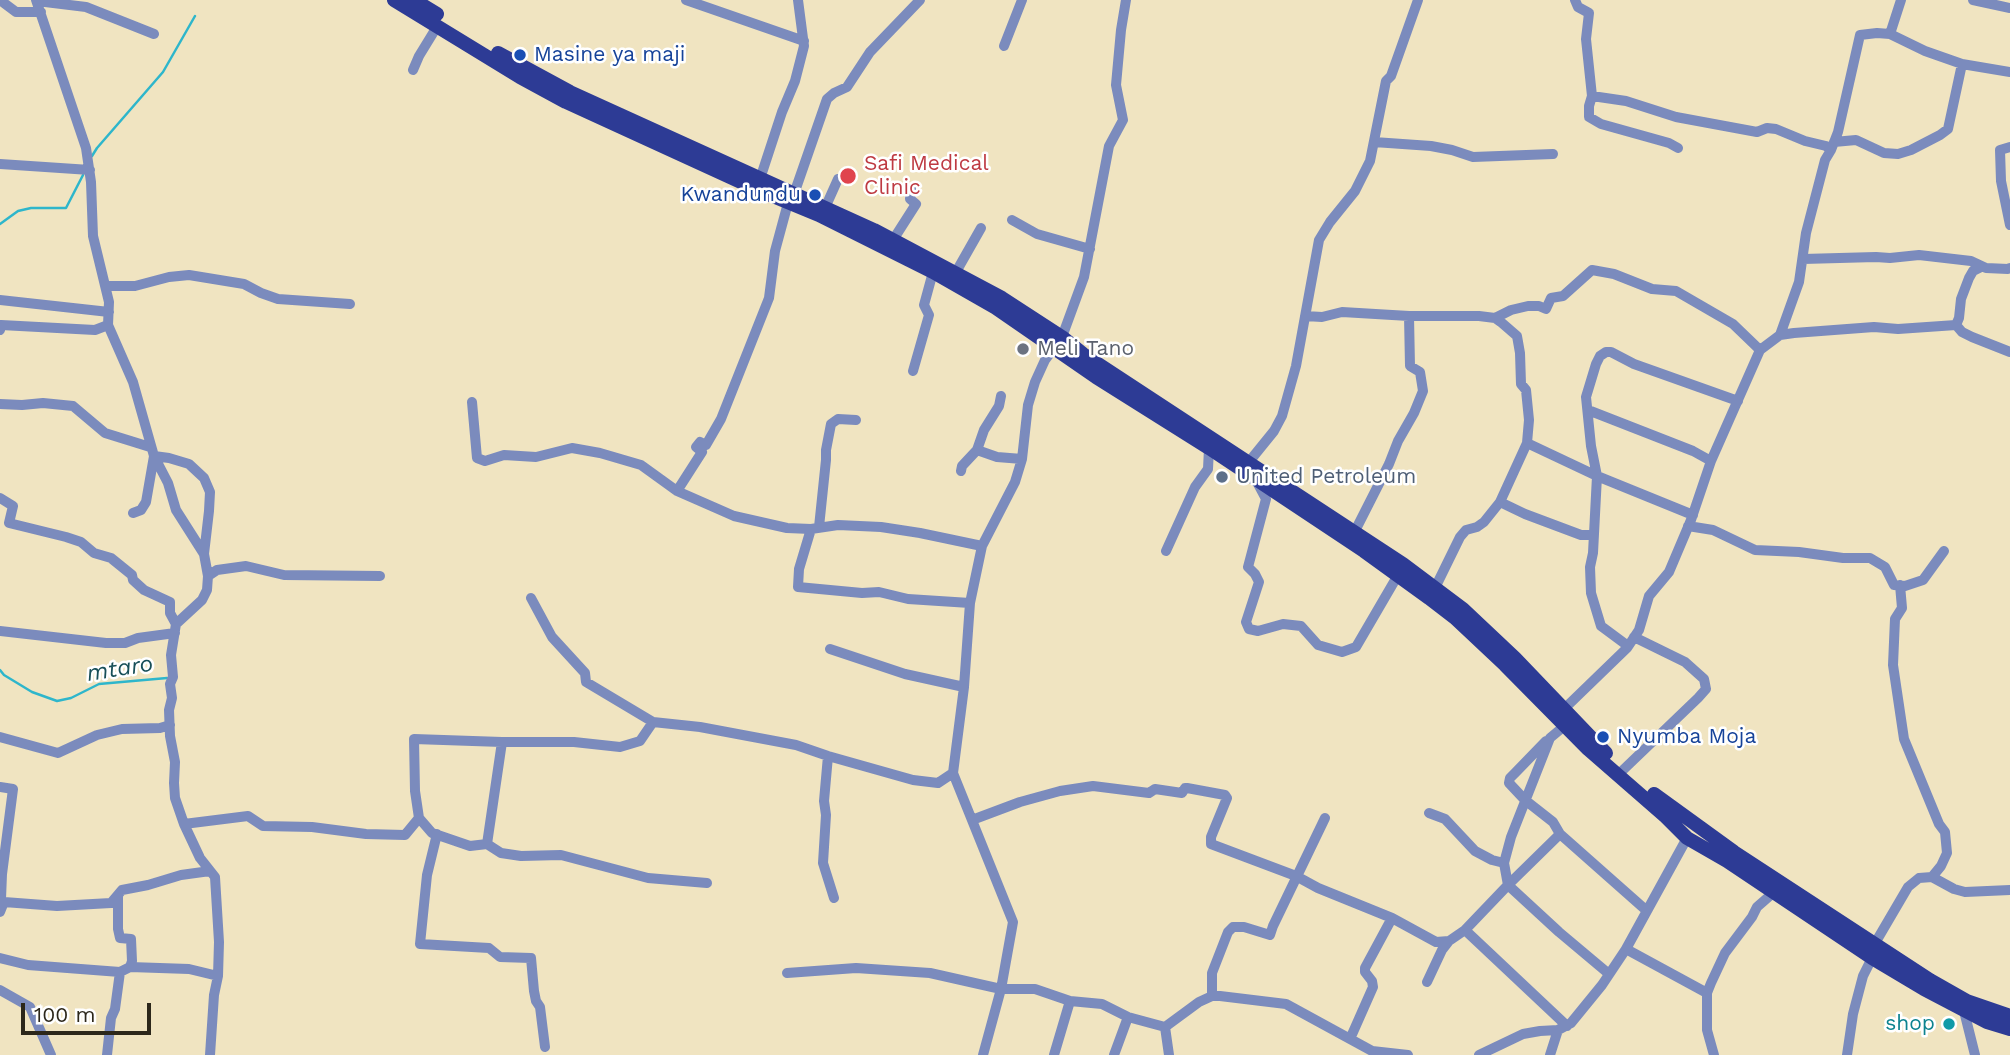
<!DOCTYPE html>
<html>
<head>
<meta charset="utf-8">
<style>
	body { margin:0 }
	#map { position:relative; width:2010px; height:1055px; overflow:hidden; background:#f0e4c1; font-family:"Work Sans",sans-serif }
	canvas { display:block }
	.scale { position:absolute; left:21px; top:1003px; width:130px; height:32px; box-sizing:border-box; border:4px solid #2c271a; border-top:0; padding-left:9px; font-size:21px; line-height:24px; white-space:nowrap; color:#2c271a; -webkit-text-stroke:5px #fff; paint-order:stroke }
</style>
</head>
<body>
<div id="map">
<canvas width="2010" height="1055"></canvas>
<div class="scale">100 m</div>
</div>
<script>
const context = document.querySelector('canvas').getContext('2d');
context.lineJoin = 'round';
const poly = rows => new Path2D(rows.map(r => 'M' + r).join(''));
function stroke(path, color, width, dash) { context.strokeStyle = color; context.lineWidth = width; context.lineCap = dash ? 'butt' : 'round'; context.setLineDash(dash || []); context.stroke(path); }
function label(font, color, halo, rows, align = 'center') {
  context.font = font + ' "Work Sans",sans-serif'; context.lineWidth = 5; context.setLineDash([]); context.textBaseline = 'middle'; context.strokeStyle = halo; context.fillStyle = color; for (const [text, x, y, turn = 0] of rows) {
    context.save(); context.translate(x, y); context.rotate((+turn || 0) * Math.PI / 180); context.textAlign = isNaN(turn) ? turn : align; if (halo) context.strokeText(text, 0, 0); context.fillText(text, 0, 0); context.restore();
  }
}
stroke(poly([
	[92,156,97,148,163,72,195,16],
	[0,224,18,211,31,208,66,208,83,175],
	[0,670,4,675,32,692,57,701,71,698,99,684,167,678]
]), '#2eb6cb', 2.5);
stroke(poly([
	[0,0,16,12,41,12],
	[36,0,86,148,91,182,93,236,109,302,108,325,133,382,154,456,168,483,176,510,204,554,208,576,207,590,202,600,176,624,171,655,173,677,170,684,172,698,169,710,170,736,175,762,174,783,175,798,184,824,200,858,215,877,219,942,218,976,214,995,210,1055],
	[686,0,804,41],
	[1575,0,1578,7,1589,13,1586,39,1592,96,1589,106,1589,117,1601,124,1669,143,1678,148],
	[1973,0,2010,8],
	[37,1,86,7,154,34],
	[1890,34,1901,0],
	[1004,46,1022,0],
	[413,70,419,56,438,25],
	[1592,96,1626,101,1676,117,1757,132,1767,128,1776,129,1805,141,1826,146,1831,150],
	[1374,142,1431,146,1452,150,1473,157,1553,154],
	[1834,142,1856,140,1884,153,1898,154,1911,150,1940,135,1948,129,1962,64],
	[2010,147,2000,150,2001,181,2010,225],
	[0,164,90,170],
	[760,179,782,112,795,81,804,46,798,0],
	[825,208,838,179],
	[1012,220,1037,234,1090,249],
	[893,240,916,204,910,199,911,189],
	[1803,259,1876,257,1890,258,1919,255,1971,261,1986,268,2008,269,2010,268],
	[956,272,981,228],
	[106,286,135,286,169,277,189,275,244,284,261,293,278,299,350,304],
	[0,300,109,312],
	[1305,316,1322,317,1342,312,1409,316,1479,316,1495,318,1502,323,1517,336,1520,353,1521,384,1526,390,1529,420,1527,443,1500,502,1484,522,1477,527,1466,530,1460,537,1435,588],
	[1495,318,1511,310,1528,306,1539,306,1546,309,1551,298,1563,296,1592,270,1614,274,1652,289,1676,291,1733,324,1760,350],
	[1956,325,1959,318,1961,299,1969,278,1973,271,1981,267],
	[0,330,1,325,95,330,108,325],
	[1780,335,1799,282,1806,233,1825,160,1831,150,1838,132,1860,35,1877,33,1890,34,1925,51,1962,64,2010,72],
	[913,371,929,315,924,305,933,272],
	[472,402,477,458,485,461,504,455,536,457,572,448,600,453,641,465,677,491,734,516,787,528,811,529,838,525,881,527,920,533,982,546],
	[0,404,22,405,43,403,73,406,105,433,150,447],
	[1588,410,1693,451,1711,461],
	[1527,443,1597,476,1693,515],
	[977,450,997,457,1022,459],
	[1244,468,1274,431,1282,416,1296,366,1319,240,1330,222,1355,191,1370,161,1386,81,1391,76,1418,0],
	[961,471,962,466,977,450,984,430,999,406,1001,396],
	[1258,484,1266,499,1248,567,1255,574,1259,582,1246,622,1249,629,1258,631,1283,624,1301,626,1318,645,1342,652,1356,647,1398,575],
	[677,491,702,452,696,447,700,442,706,445,721,419,769,298,775,251,788,203,794,194,827,99,834,93,847,87,870,52,920,0],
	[0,498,13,506,9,523,66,537,81,542,94,553,111,558,132,575,133,580,144,590,170,602,170,613,176,624],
	[1500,502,1525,514,1581,535,1593,535],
	[133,513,141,510,146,502,154,456,169,458,189,464,204,478,210,492,209,511,204,554],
	[1688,526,1713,530,1755,550,1799,552,1843,558,1870,558,1885,567,1894,585,1905,586,1923,580,1944,551],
	[819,527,826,460,826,450,831,424,838,419,856,420],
	[811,529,799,569,798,587,862,593,879,592,908,599,970,603],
	[1354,533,1389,464,1398,441,1414,413,1423,391,1420,372,1410,366,1409,316],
	[1166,551,1195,487,1208,469,1209,448],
	[208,576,217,570,246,566,284,575,380,576],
	[531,598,552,637,585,673,586,682,653,722],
	[0,631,106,643,125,643,138,638,175,633],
	[1628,646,1601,626,1591,593,1590,567,1593,553,1597,476,1591,446,1586,397,1596,364,1600,356,1606,352,1611,352,1634,364,1738,401],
	[830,649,905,674,964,687],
	[1564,709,1627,648,1639,630,1649,596,1669,572,1691,520,1711,461,1760,350,1780,335,1794,333,1874,327,1898,329,1956,325,1962,332,1972,337,2010,352],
	[0,737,58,753,97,735,122,729,160,728,170,725],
	[1546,741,1515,773,1510,778,1509,783,1525,800,1553,822,1560,834,1647,911],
	[502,742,487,844,501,853,521,856,561,855,648,878,707,883],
	[828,756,824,801,826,815,823,863,834,898],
	[1623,770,1698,698,1706,689,1704,679,1685,662,1634,637],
	[0,787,13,789,2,874,1,899,4,902,0,912],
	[1429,813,1445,819,1475,851,1492,860,1504,863],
	[972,820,1020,802,1060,791,1093,786,1149,793,1155,789,1182,793,1185,788,1187,788,1225,795,1227,798,1211,837,1211,844,1296,876,1318,888,1392,918,1436,942,1449,941,1465,930,1508,885,1504,863,1511,837,1550,738,1568,723],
	[184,824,248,816,263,826,312,827,366,834,405,835,419,818],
	[437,834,427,875,420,944,489,948,500,957,531,958,534,991,536,1001,540,1007,545,1047],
	[1560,834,1508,885,1559,932,1609,974],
	[487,844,470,846,432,833,419,818,415,791,414,739,502,742,574,742,620,747,640,741,653,722,700,727,796,745,828,756,913,780,938,783,953,773],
	[1932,877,1954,889,1965,892,2010,890],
	[118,897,118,929,120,938,131,939,132,961,130,967],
	[4,902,57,906,111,903,122,890,148,885,181,875,210,871],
	[1465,930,1567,1026],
	[1874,945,1908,887,1919,878,1932,877,1941,866,1947,853,1945,832,1939,824,1904,739,1893,665,1895,619,1902,608,1900,585],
	[1626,949,1707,993],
	[0,958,28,965,120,972,130,967,189,969,218,976],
	[787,973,856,968,930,973,1001,989,1035,989,1070,1001,1102,1004,1128,1017,1165,1027],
	[1427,982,1442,950,1449,941],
	[0,990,30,1007,51,1055],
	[1212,996,1212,973,1228,932,1233,927,1244,927,1270,935,1273,926,1325,818],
	[1965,1007,1964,1011,1975,1055],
	[1165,1027,1199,1002,1212,996,1220,996,1286,1004,1372,1051,1408,1055],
	[1165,1027,1169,1055],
	[1350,1039,1373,987,1372,981,1365,972,1365,968,1392,918],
	[107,1055,111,1018,115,1009,120,972],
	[983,1055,1001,989,1013,922,953,773,964,687,970,603,982,546,1015,482,1022,459,1028,405,1035,382,1045,360,1062,337,1084,277,1109,146,1123,120,1116,85,1121,30,1126,0],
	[1054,1055,1070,1001],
	[1114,1055,1128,1017],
	[1479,1055,1523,1034,1540,1031,1558,1030,1571,1023,1602,985,1626,949,1687,838],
	[1550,1055,1558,1030],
	[1714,1055,1707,1030,1707,993,1711,983,1725,953,1752,917,1757,907,1773,893],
	[1847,1055,1853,1014,1863,976,1872,958]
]), '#7b8bbd', 10);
stroke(poly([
	[394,0,520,77,566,102,756,189,819,215,933,272,996,308,1096,377,1209,448,1364,551,1429,598,1455,618,1505,665,1588,749,1666,817,1687,838,1727,861,1872,958,1924,989,1987,1022,2010,1029],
	[414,0,437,14],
	[498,53,570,92,874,230,1002,298,1062,337,1083,354,1403,564,1463,609,1515,658,1606,753],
	[1654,794,1734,852,1930,980,1967,1001,2010,1016]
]), '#2d3b95', 14);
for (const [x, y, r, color] of [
	[520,55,7,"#1a4fb4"],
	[848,176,9,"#e0444e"],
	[815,195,7,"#1a4fb4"],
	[1023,349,7,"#6b7280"],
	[1222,477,7,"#5c6f8a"],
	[1603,737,7,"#1a4fb4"],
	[1949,1024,7,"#0f9aa8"]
]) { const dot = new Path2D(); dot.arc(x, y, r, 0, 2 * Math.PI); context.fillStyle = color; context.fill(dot); stroke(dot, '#fff', 2.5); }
label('21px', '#164399', '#fff', [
	["Masine ya maji",534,55],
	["Kwandundu",801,195,"right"],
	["Nyumba Moja",1617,737]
], 'left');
label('21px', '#be3a42', '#fff', [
	["Safi Medical",864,164],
	["Clinic",864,188]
], 'left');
label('21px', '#5b616d', '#fff', [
	["Meli Tano",1037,349]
], 'left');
label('21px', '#4e5e75', '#fff', [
	["United Petroleum",1236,477]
], 'left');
label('21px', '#0d838f', '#fff', [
	["shop",1935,1024]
], 'right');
label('italic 23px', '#184f58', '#fff', [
	["mtaro",120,669,-9]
]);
</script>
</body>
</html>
